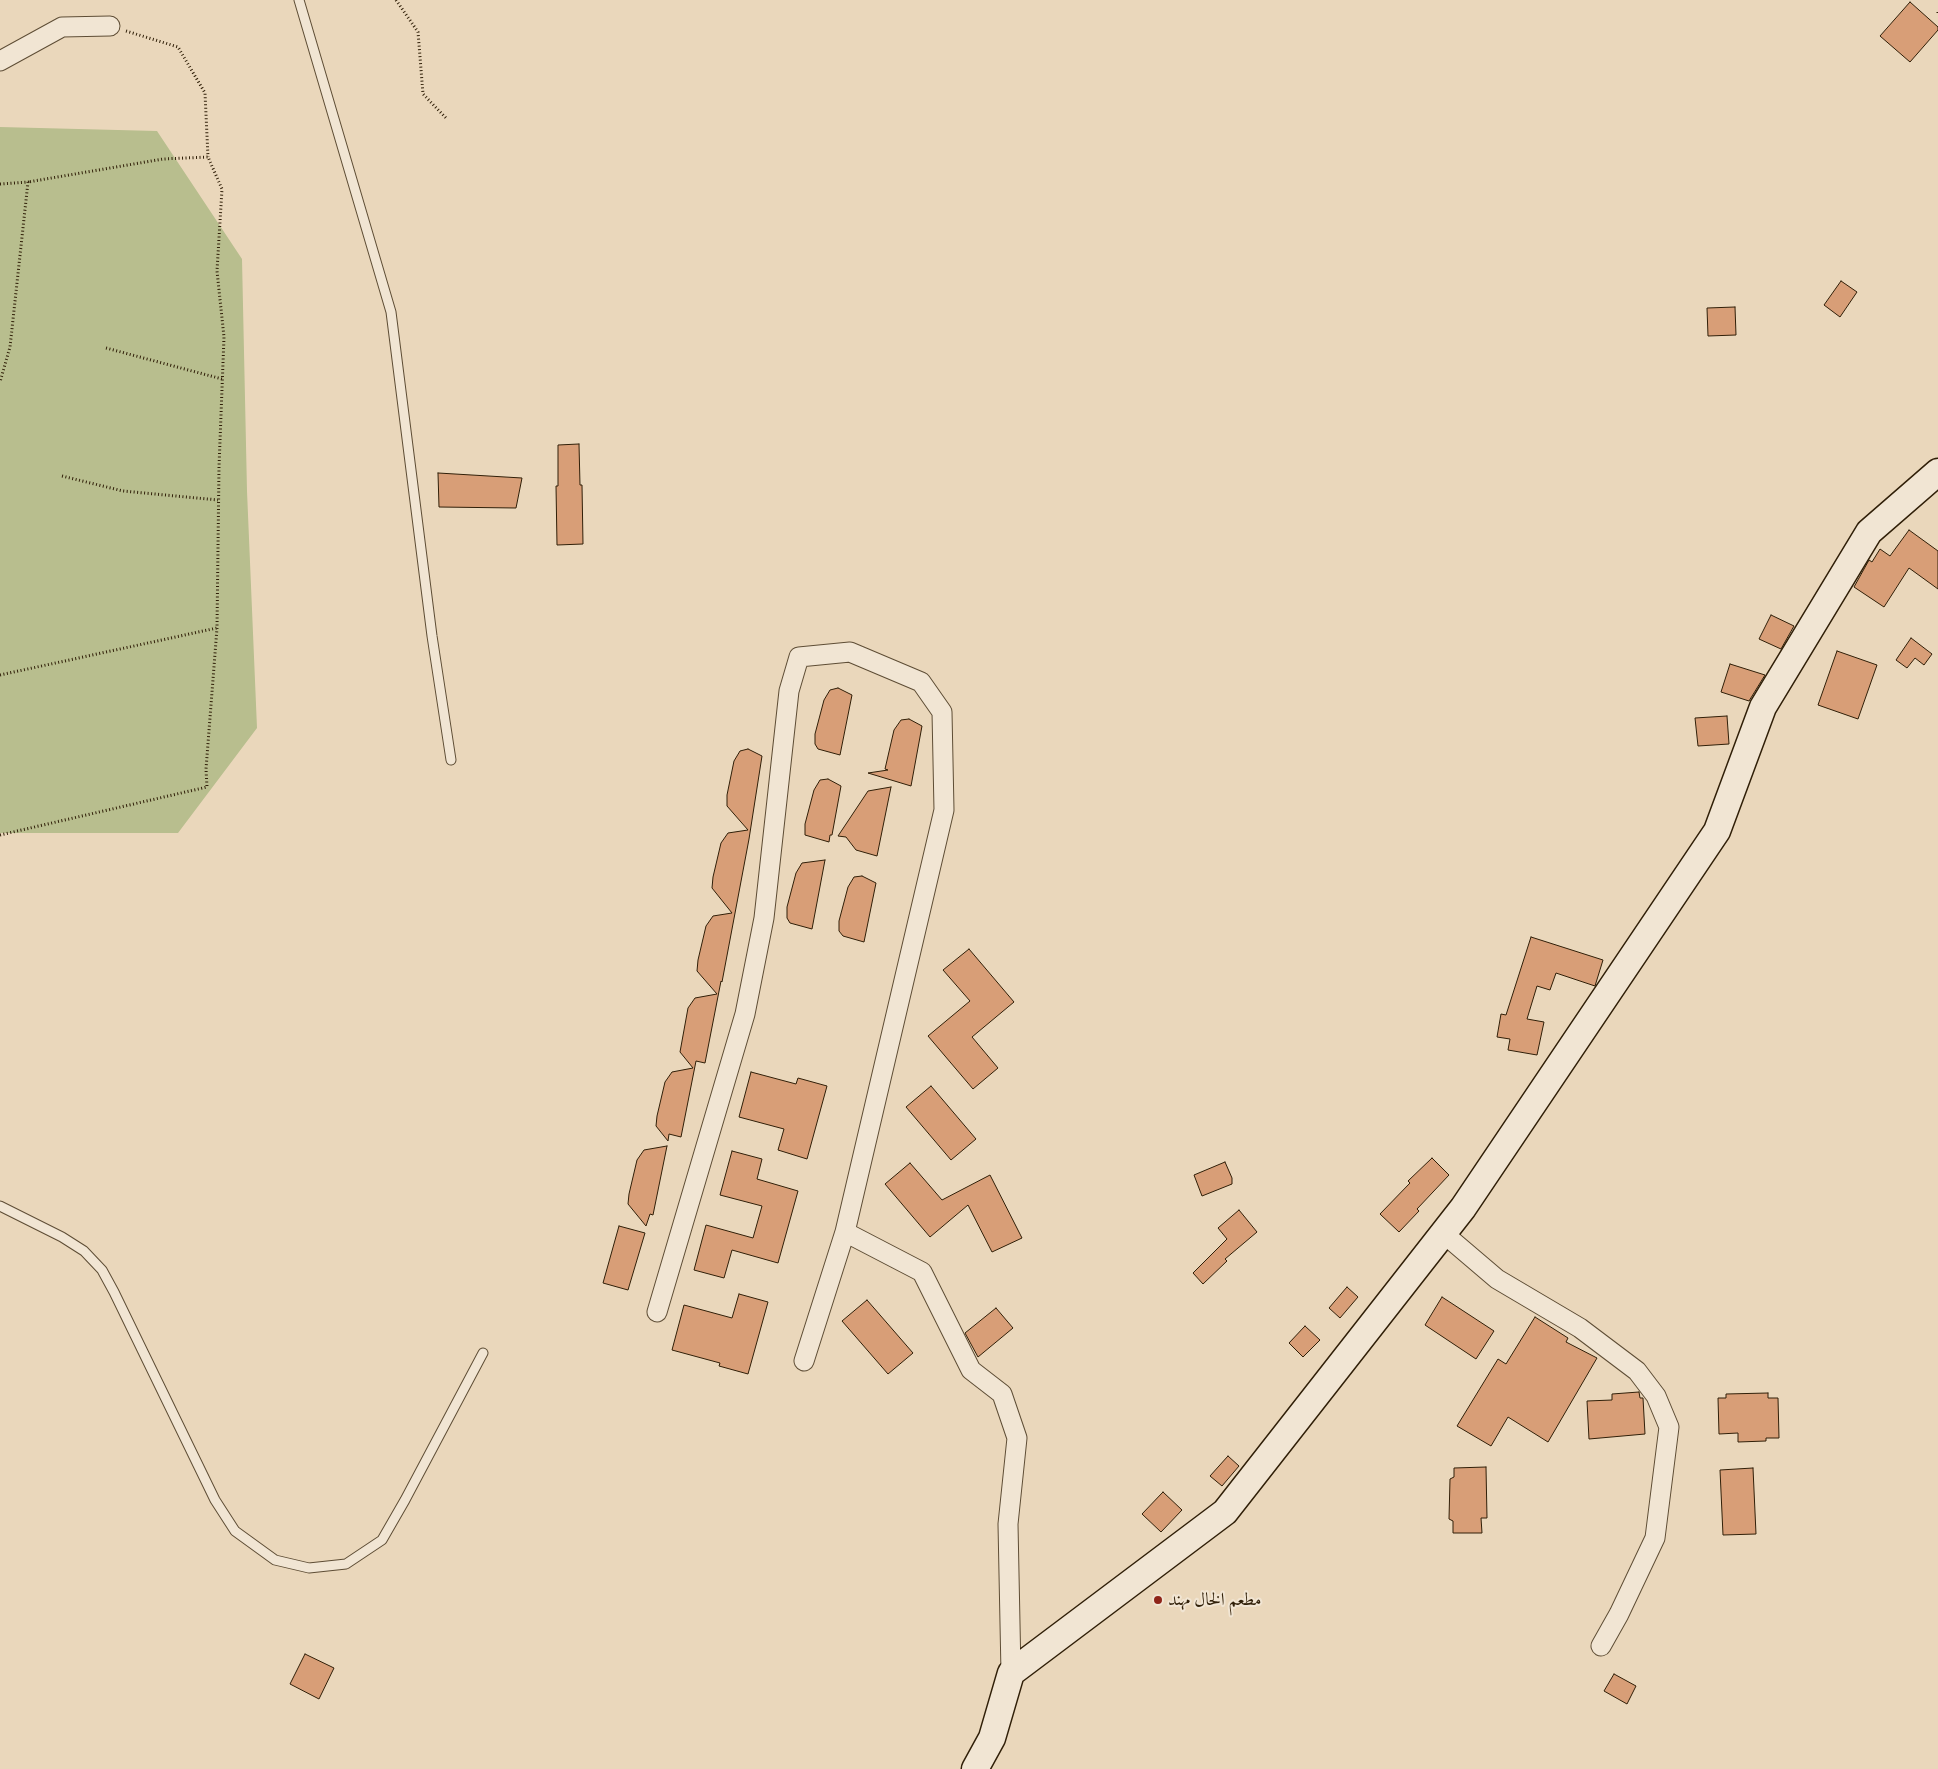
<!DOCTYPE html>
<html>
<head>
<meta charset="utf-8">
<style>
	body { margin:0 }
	canvas { display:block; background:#ead7bb }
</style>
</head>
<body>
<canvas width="1938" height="1769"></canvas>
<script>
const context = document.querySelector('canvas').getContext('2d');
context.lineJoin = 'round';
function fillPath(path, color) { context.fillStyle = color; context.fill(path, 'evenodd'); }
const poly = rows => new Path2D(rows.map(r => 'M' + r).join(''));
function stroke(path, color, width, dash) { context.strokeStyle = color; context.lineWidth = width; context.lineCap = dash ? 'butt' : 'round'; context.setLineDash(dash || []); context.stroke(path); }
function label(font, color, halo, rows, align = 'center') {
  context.font = font + ' "Gentium Book Plus",Amiri,serif'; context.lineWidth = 4; context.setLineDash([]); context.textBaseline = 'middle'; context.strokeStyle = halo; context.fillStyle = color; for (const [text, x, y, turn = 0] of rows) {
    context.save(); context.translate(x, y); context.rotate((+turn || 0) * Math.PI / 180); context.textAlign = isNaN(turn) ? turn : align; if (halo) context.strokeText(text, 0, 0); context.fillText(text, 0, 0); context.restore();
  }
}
fillPath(poly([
	[0,127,157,131,242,259,247,491,257,728,178,833,0,833]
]), '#b8be8e');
const building = poly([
	[1910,2,1938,27,1938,30,1910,62,1880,36,1910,2],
	[1841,281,1857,292,1840,317,1824,305,1841,281],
	[1735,307,1736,335,1708,336,1707,308,1735,307],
	[579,444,580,485,582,485,583,544,557,545,556,486,558,486,558,445,579,444],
	[438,473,522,478,516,508,439,507,438,473],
	[1909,530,1938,551,1938,589,1909,568,1884,607,1854,587,1869,560,1872,562,1880,549,1890,556,1909,530],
	[1771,615,1794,626,1781,649,1759,639,1771,615],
	[1911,638,1932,654,1924,665,1915,658,1907,668,1896,660,1911,638],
	[1837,651,1877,665,1858,719,1818,705,1837,651],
	[1730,664,1765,675,1749,701,1721,692,1730,664],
	[838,688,852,695,840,755,818,749,815,744,815,734,824,700,830,690,838,688],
	[1727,716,1729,744,1698,746,1695,718,1727,716],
	[909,719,922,726,911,786,868,773,888,770,885,769,894,730,901,720,909,719],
	[748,749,762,756,749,839,722,982,721,981,705,1063,696,1061,681,1137,669,1134,668,1141,656,1126,657,1116,665,1082,672,1072,693,1068,680,1052,688,1008,695,998,717,994,697,971,698,960,706,926,713,916,732,913,712,888,713,877,721,843,728,833,748,830,727,806,727,795,734,761,740,751,748,749],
	[828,779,841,786,832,835,830,835,829,842,805,835,805,824,814,790,820,780,828,779],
	[891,787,877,856,856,850,846,837,838,836,868,791,891,787],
	[825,860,812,929,790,923,787,918,787,907,796,873,802,863,825,860],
	[862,876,876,883,864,942,843,936,839,931,839,921,848,887,854,877,862,876],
	[1531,937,1603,960,1595,986,1556,973,1550,990,1537,986,1527,1019,1544,1022,1537,1055,1508,1050,1510,1039,1497,1037,1501,1014,1506,1015,1531,937],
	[969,949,1014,1002,972,1037,998,1068,973,1089,928,1036,970,1001,943,970,969,949],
	[751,1072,796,1084,798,1078,827,1086,807,1159,778,1150,784,1129,739,1117,751,1072],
	[931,1086,976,1139,951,1160,906,1107,931,1086],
	[667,1146,653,1215,650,1214,646,1226,628,1204,629,1194,637,1160,644,1150,667,1146],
	[732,1151,762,1159,757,1179,798,1191,778,1263,732,1250,724,1278,694,1270,706,1225,753,1238,762,1206,720,1195,732,1151],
	[1432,1158,1449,1175,1417,1209,1419,1211,1399,1232,1380,1214,1410,1183,1408,1181,1432,1158],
	[1225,1162,1232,1178,1232,1184,1202,1196,1194,1175,1225,1162],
	[910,1163,942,1200,990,1175,1022,1238,992,1252,968,1205,930,1237,885,1184,910,1163],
	[1239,1210,1257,1232,1225,1259,1227,1261,1203,1284,1193,1273,1227,1239,1218,1228,1239,1210],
	[619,1226,645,1233,628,1290,603,1283,619,1226],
	[1347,1287,1358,1297,1340,1318,1329,1308,1347,1287],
	[739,1294,768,1302,748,1374,719,1366,720,1363,672,1350,684,1305,732,1318,739,1294],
	[1442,1297,1494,1331,1476,1359,1425,1325,1442,1297],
	[867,1300,913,1353,888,1374,842,1321,867,1300],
	[996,1308,1013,1328,978,1357,965,1333,996,1308],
	[1535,1317,1568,1338,1566,1342,1597,1358,1548,1442,1508,1417,1491,1446,1457,1426,1498,1359,1506,1364,1535,1317],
	[1305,1326,1320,1340,1303,1357,1289,1343,1305,1326],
	[1639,1392,1640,1398,1643,1398,1645,1434,1589,1439,1587,1401,1612,1400,1612,1394,1639,1392],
	[1768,1393,1768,1398,1778,1398,1779,1438,1766,1438,1766,1441,1738,1442,1738,1433,1719,1434,1718,1398,1726,1398,1726,1394,1768,1393],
	[1228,1456,1239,1466,1222,1486,1210,1476,1228,1456],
	[1486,1467,1487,1518,1481,1518,1482,1533,1453,1533,1453,1521,1449,1519,1450,1479,1454,1477,1454,1468,1486,1467],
	[1753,1468,1756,1534,1723,1535,1720,1470,1753,1468],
	[1163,1492,1182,1510,1161,1532,1142,1514,1163,1492],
	[305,1654,334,1668,319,1699,290,1684,305,1654],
	[1614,1674,1636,1686,1627,1704,1604,1691,1614,1674]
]);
fillPath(building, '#d89e77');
stroke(building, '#301f08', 1);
const lane = poly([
	[299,0,391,312,432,636,451,760],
	[0,1206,62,1237,84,1251,102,1270,114,1292,215,1500,235,1531,275,1560,309,1568,346,1564,382,1540,405,1500,483,1353]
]);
const street = poly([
	[0,61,62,27,110,26],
	[1443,1233,1497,1279,1580,1328,1637,1371,1656,1396,1669,1427,1655,1538,1619,1614,1601,1646],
	[657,1312,745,1014,764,918,789,691,799,657,850,652,921,682,942,712,944,810,845,1232,922,1272,971,1370,1002,1394,1017,1438,1008,1524,1011,1673],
	[804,1361,845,1232]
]);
const secondary = poly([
	[975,1769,992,1738,1011,1673,1225,1512,1463,1208,1717,831,1763,707,1869,532,1938,472]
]);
stroke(lane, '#5e4d35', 11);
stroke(street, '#5e4d35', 21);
stroke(secondary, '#301f08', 29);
stroke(poly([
	[396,0,418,32,423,94,446,118],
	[1938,13,1938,11],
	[126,31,178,47,205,93,208,157],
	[0,184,28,182,10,347,0,382],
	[106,348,222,379],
	[62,476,123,491,218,500],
	[0,675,217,628],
	[0,835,207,787,206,769,217,628,219,467,224,337,217,271,222,189,208,157,163,159,28,182]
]), '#301f08', 3, [1, 2.5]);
stroke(lane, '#f1e5d3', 9);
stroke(street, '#f1e5d3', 19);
stroke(secondary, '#f1e5d3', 26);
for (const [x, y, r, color] of [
	[1158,1600,5,"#8f2418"]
]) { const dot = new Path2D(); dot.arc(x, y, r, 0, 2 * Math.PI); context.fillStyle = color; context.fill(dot); stroke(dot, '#f1e5d3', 2); }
label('18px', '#301f08', '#f1e5d3', [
	["مطعم الخال مهند",1168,1600]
], 'left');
</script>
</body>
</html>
